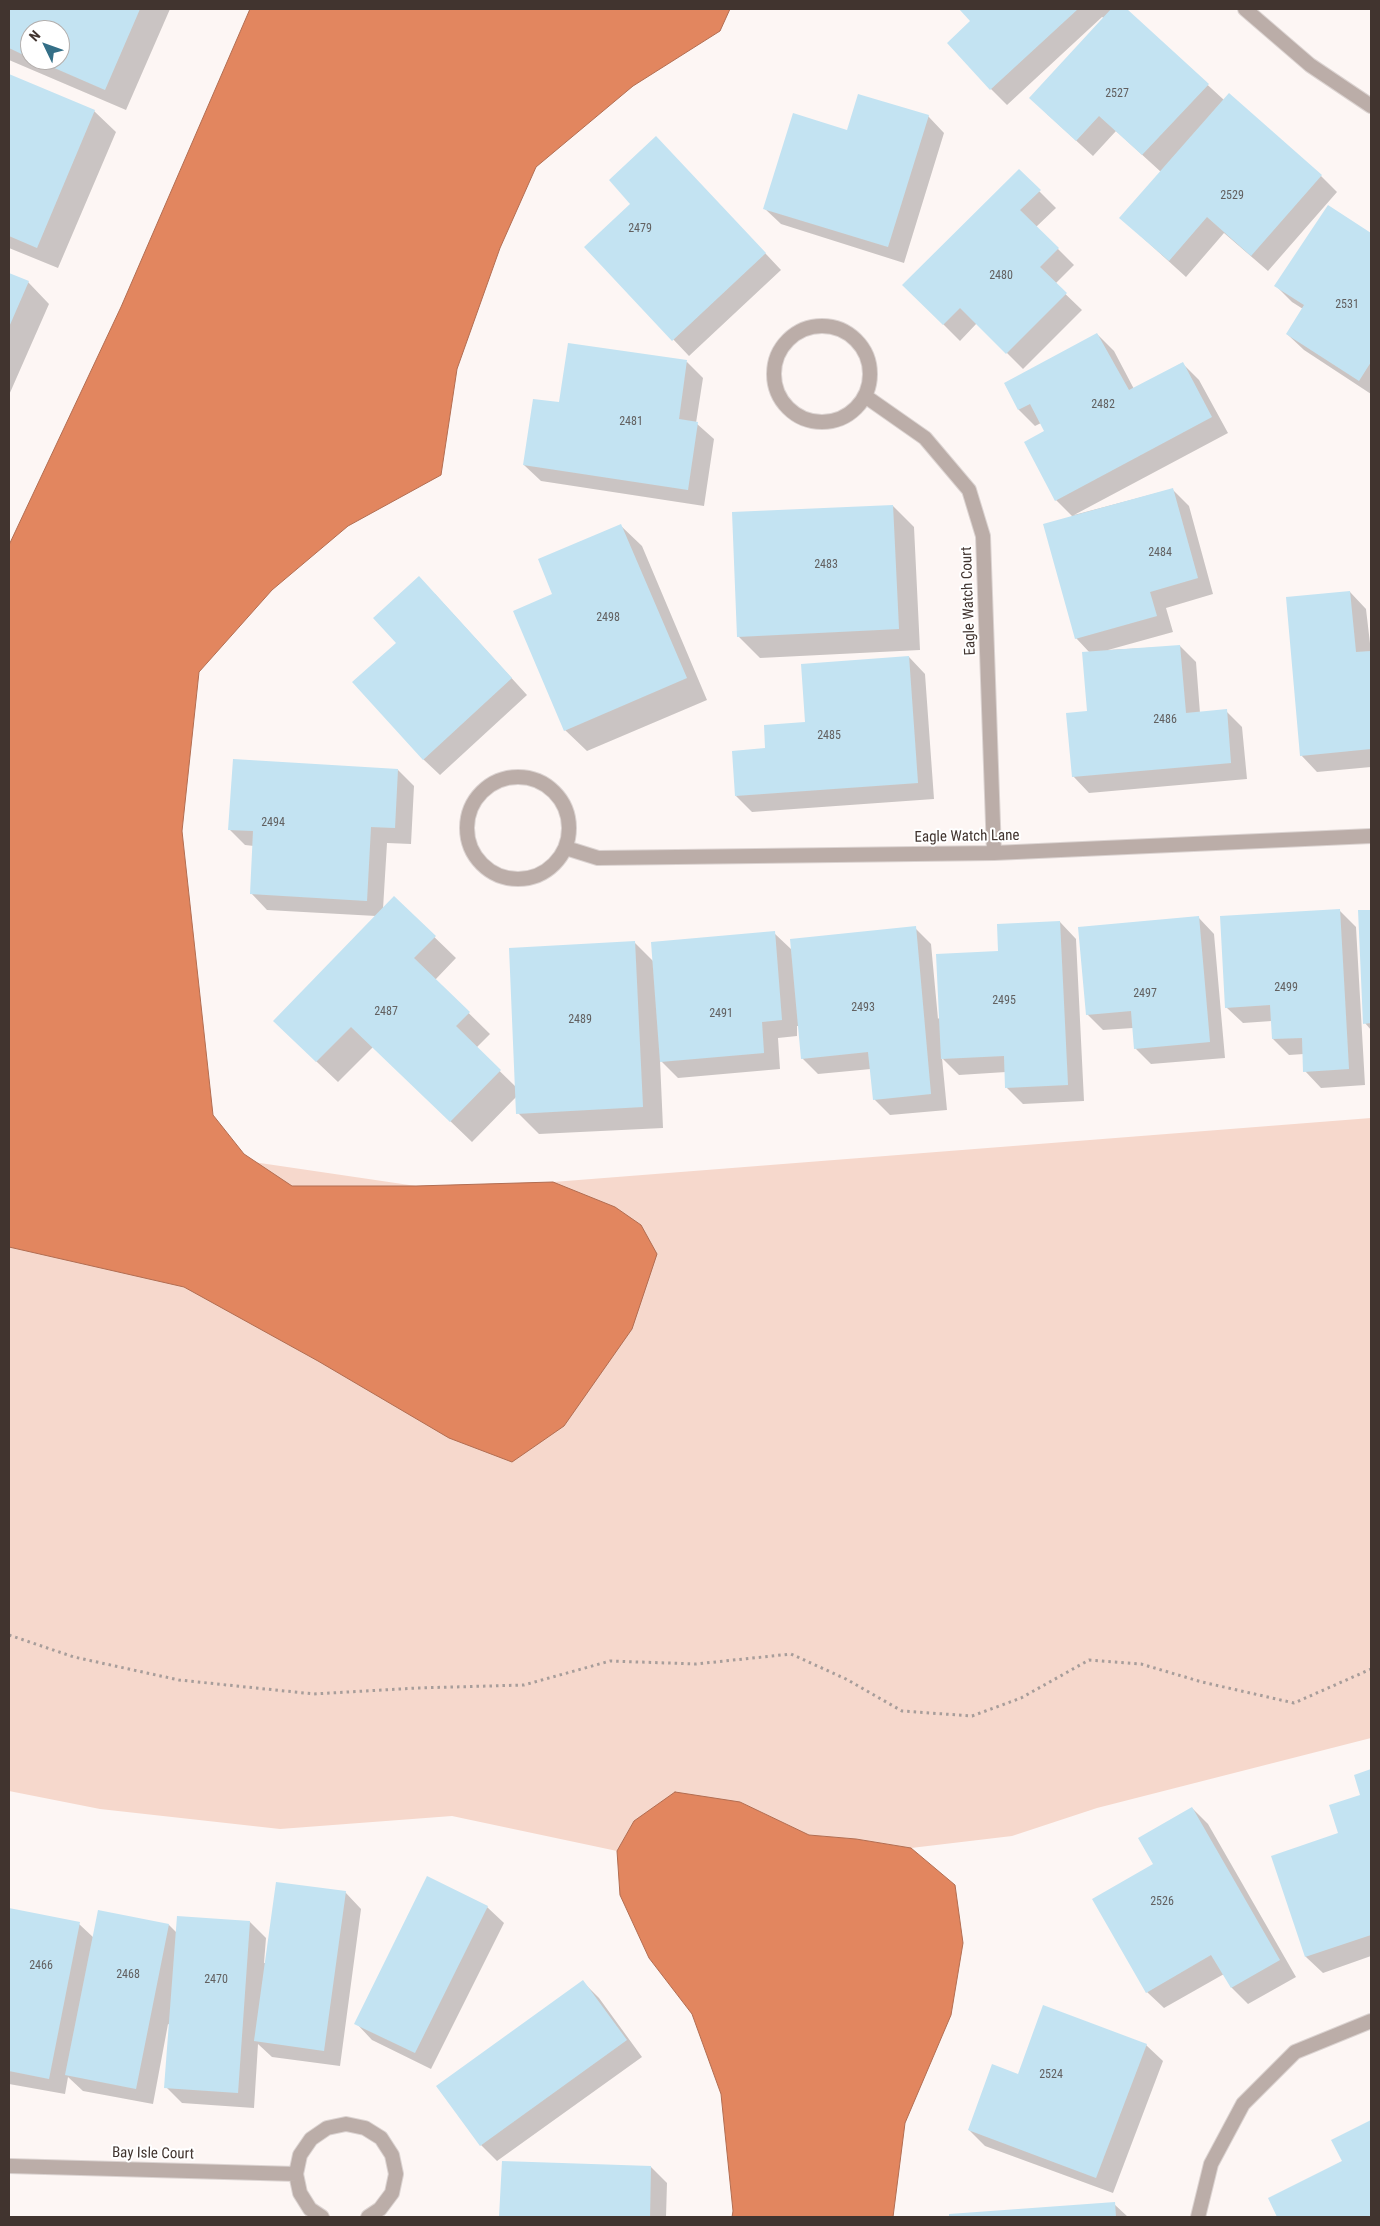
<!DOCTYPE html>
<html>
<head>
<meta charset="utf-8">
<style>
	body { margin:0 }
	#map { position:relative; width:1380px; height:2226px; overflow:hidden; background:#fdf6f4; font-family:"Roboto Condensed",sans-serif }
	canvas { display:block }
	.frame { position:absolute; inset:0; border:10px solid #41342f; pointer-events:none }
	.north { position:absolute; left:20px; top:20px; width:50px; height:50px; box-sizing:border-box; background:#fff; border:1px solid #b3aeac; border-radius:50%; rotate:312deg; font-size:14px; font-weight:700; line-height:20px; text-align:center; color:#41342f }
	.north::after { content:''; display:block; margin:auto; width:18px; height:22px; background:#346f87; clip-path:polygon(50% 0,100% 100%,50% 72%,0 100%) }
</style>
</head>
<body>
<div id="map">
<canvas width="1380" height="2226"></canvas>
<div class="frame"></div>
<div class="north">N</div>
</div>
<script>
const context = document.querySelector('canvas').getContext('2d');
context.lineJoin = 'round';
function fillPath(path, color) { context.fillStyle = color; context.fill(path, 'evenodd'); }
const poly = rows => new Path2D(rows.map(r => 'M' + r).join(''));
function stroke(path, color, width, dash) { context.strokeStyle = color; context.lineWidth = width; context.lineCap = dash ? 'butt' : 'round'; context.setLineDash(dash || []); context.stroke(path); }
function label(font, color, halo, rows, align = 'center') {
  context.font = font + ' "Roboto Condensed",sans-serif'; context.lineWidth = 4; context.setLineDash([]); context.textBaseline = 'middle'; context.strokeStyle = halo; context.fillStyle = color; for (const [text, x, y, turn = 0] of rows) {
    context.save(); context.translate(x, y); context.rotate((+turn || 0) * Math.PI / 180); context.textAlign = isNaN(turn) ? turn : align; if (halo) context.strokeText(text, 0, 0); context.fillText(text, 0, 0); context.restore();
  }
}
fillPath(poly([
	[1371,1118,1371,1738,1097,1808,1012,1836,911,1848,856,1839,809,1835,740,1802,634,1821,617,1851,452,1816,280,1829,100,1809,9,1791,9,1126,416,1186,553,1182]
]), '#f6d8cc');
const water = poly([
	[250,9,730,9,720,31,633,86,536,167,500,248,457,369,441,475,348,526,272,590,199,672,182,831,213,1115,244,1154,292,1186,416,1186,553,1182,615,1207,641,1225,657,1254,632,1329,564,1426,512,1462,449,1438,318,1361,184,1287,9,1247,9,545,121,307,250,9],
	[675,1792,740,1802,809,1835,856,1839,911,1848,955,1885,963,1943,951,2015,905,2123,893,2217,732,2217,733,2211,721,2094,692,2014,649,1958,620,1895,617,1851,634,1821,675,1792]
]);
fillPath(water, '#e2865f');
stroke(water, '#b26d51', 1);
fillPath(poly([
	[9,9,170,9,126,110,9,60],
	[30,30,60,30,60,60,30,60],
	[961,9,1125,9,1224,100,1321,176,1337,192,1268,271,1224,233,1186,277,1121,218,1161,172,1116,131,1093,156,1047,114,1104,18,1102,17,1007,105,991,89,972,21],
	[9,75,94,111,116,132,58,268,9,248],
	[928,116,944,133,904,263,781,224,764,208,848,131],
	[672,154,781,270,689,356,586,247,632,204],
	[1019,171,1056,208,1036,227,1074,265,1055,284,1082,310,1023,369,977,323,960,341,904,285],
	[1328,206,1371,234,1371,394,1304,350,1287,334,1303,309,1292,302,1276,286],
	[9,274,28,282,49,304,9,395],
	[1097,334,1114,351,1134,389,1182,363,1199,380,1228,433,1074,515,1172,489,1189,506,1213,594,1166,608,1173,632,1108,650,1180,646,1196,662,1200,713,1226,711,1242,727,1247,779,1089,793,1073,776,1088,713,1090,653,1076,638,1073,517,1056,500,1046,432,1041,423,1035,426,1019,410,1005,384],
	[687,362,703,378,696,423,714,439,704,506,541,481,524,465,560,404],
	[893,506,914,527,920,650,760,658,738,636],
	[620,525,642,546,707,700,587,751,565,730],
	[1350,592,1366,609,1371,652,1371,767,1317,772,1301,755],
	[435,594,527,695,440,775,423,759,397,643],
	[909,657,925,674,934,799,752,812,736,796,766,749],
	[398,770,414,786,411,844,387,843,383,909,394,898,456,958,435,980,490,1034,476,1048,516,1087,635,943,654,962,774,933,792,950,915,928,931,944,938,1019,999,952,1060,922,1076,939,1084,1101,1023,1104,1007,1088,1006,1072,959,1075,942,1058,947,1110,890,1115,874,1099,871,1069,818,1074,802,1058,799,1026,797,1026,797,1036,778,1038,780,1069,678,1078,660,1060,663,1128,539,1134,518,1113,517,1096,472,1142,373,1047,338,1082,296,1042,376,916,267,910,251,893,254,846,245,845,229,829],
	[1339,910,1356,927,1365,1085,1321,1088,1305,1071,1304,1054,1289,1055,1273,1039,1272,1021,1243,1023,1226,1007],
	[1360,911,1371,911,1371,1030,1365,1023],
	[1198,917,1214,934,1225,1058,1151,1064,1135,1048,1133,1028,1103,1030,1087,1014],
	[1371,1770,1371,1956,1323,1973,1306,1957,1273,1857,1340,1834,1362,1795,1355,1776],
	[1192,1808,1208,1824,1296,1977,1248,2004,1232,1988,1224,1974,1164,2008,1147,1992,1155,1864],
	[345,1892,361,1909,340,2066,272,2057,258,2044,254,2108,182,2103,166,2087,170,2025,168,2024,153,2104,83,2091,68,2077,65,2094,9,2084,9,1910,79,1924,94,1938,169,1925,177,1933,250,1922,266,1938,264,1963,266,1963],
	[487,1907,504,1923,431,2069,372,2040,356,2023],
	[583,1982,599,1998,642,2057,497,2161,481,2145],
	[1146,2045,1163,2061,1113,2193,985,2146,969,2130],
	[1371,2121,1371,2217,1279,2217,1270,2199,1343,2161,1333,2140],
	[503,2162,651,2167,667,2183,666,2217,501,2217],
	[1114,2204,1128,2217,951,2217,950,2215]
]), '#0003');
fillPath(poly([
	[9,9,140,9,105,90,36,60,60,60,60,30,30,30,30,58,9,48],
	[959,9,1078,9,990,90,947,43,970,21],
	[1111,9,1127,9,1209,84,1142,155,1099,116,1076,141,1029,98],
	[9,74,95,110,37,248,9,236],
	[1229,93,1322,175,1251,256,1207,217,1169,261,1119,218],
	[858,94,929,115,888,247,763,209,793,113,847,130],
	[656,136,766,253,672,341,584,247,630,204,609,180],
	[1019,169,1041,190,1020,210,1059,248,1040,267,1067,293,1006,354,960,308,943,325,902,285],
	[1328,205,1371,233,1371,362,1359,381,1286,334,1304,305,1274,286],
	[9,273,29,281,9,327],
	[1097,333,1129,390,1183,362,1212,417,1055,501,1024,442,1044,431,1030,404,1018,410,1004,383],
	[568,343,687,360,679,419,698,422,688,490,523,465,533,399,559,402],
	[1173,488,1198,578,1150,592,1157,616,1075,639,1043,524],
	[893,505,899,629,737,637,732,512],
	[621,524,687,678,564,731,513,611,552,594,538,559],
	[419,576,512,678,423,760,352,682,396,643,373,618],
	[1350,591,1356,652,1371,651,1371,749,1300,756,1286,597],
	[1180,645,1186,713,1227,709,1231,763,1072,777,1066,713,1087,711,1082,652],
	[909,656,918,783,735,796,732,751,765,748,764,725,805,722,801,664],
	[233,759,398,769,395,828,371,827,367,901,250,894,253,831,228,830],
	[394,896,436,936,414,958,470,1012,456,1026,501,1070,450,1122,351,1027,316,1062,273,1021],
	[1340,909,1349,1069,1303,1072,1302,1038,1272,1039,1270,1005,1225,1008,1220,916],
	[1358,910,1371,910,1371,1023,1363,1024],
	[1199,916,1210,1042,1134,1049,1131,1011,1086,1015,1078,927],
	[1060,921,1068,1085,1005,1088,1004,1056,941,1059,936,954,998,951,997,924],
	[916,926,931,1094,873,1100,868,1052,801,1059,790,939],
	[775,931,782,1020,762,1022,764,1053,660,1062,651,942],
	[635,941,643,1107,516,1114,509,948],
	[1371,1769,1371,1935,1305,1957,1271,1856,1338,1833,1329,1805,1360,1795,1354,1775],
	[1192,1807,1280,1960,1231,1988,1211,1955,1146,1993,1092,1899,1153,1864,1138,1838],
	[427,1876,488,1906,415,2053,354,2024],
	[276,1882,346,1891,324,2051,254,2041],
	[9,1908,80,1922,49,2079,9,2071],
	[98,1910,169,1924,136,2089,65,2075],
	[177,1916,250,1921,238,2093,164,2088],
	[583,1980,627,2040,480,2146,436,2086],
	[1043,2005,1147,2044,1096,2178,968,2130,992,2064,1018,2074],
	[1371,2120,1371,2217,1277,2217,1268,2198,1342,2161,1331,2140],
	[502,2161,651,2166,650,2217,499,2217],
	[1115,2202,1116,2217,949,2217,949,2214]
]), '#c3e3f2');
const minor = poly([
	[1245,9,1310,65,1371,106],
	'774 374a48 48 0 1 1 96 0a48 48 0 1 1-96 0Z',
	[865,396,925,438,969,490,983,536,994,853],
	'467 828a51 51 0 1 1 102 0a51 51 0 1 1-102 0Z',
	[566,848,598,858,994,853,1371,836],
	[9,2166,296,2174],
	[322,2217,310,2209,300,2193,296,2174,300,2155,311,2139,327,2128,346,2124,365,2128,381,2138,392,2155,396,2174,392,2193,380,2209,368,2217],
	[1198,2217,1211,2164,1243,2104,1295,2052,1371,2021]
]);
stroke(minor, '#dbd3d1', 16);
stroke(poly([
	[9,1635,74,1657,179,1680,314,1694,417,1688,524,1685,610,1661,696,1664,791,1654,846,1679,902,1711,972,1716,1021,1698,1089,1660,1141,1664,1202,1682,1294,1703,1371,1669]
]), '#a79d9a', 3, [2.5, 4]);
stroke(minor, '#bbada8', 14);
label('12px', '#626060', null, [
	["2527",1117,94],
	["2529",1232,196],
	["2479",640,229],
	["2480",1001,276],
	["2531",1347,305],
	["2482",1103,405],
	["2481",631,422],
	["2484",1160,553],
	["2483",826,565],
	["2498",608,618],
	["2486",1165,720],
	["2485",829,736],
	["2494",273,823],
	["2499",1286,988],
	["2497",1145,994],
	["2495",1004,1001],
	["2493",863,1008],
	["2487",386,1012],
	["2491",721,1014],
	["2489",580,1020],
	["2526",1162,1902],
	["2466",41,1966],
	["2468",128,1975],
	["2470",216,1980],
	["2524",1051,2075]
]);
label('15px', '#41342f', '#fff', [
	["Eagle Watch Court",969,601,-92],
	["Eagle Watch Lane",967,837,-1],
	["Bay Isle Court",153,2154,1]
]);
</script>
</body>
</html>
